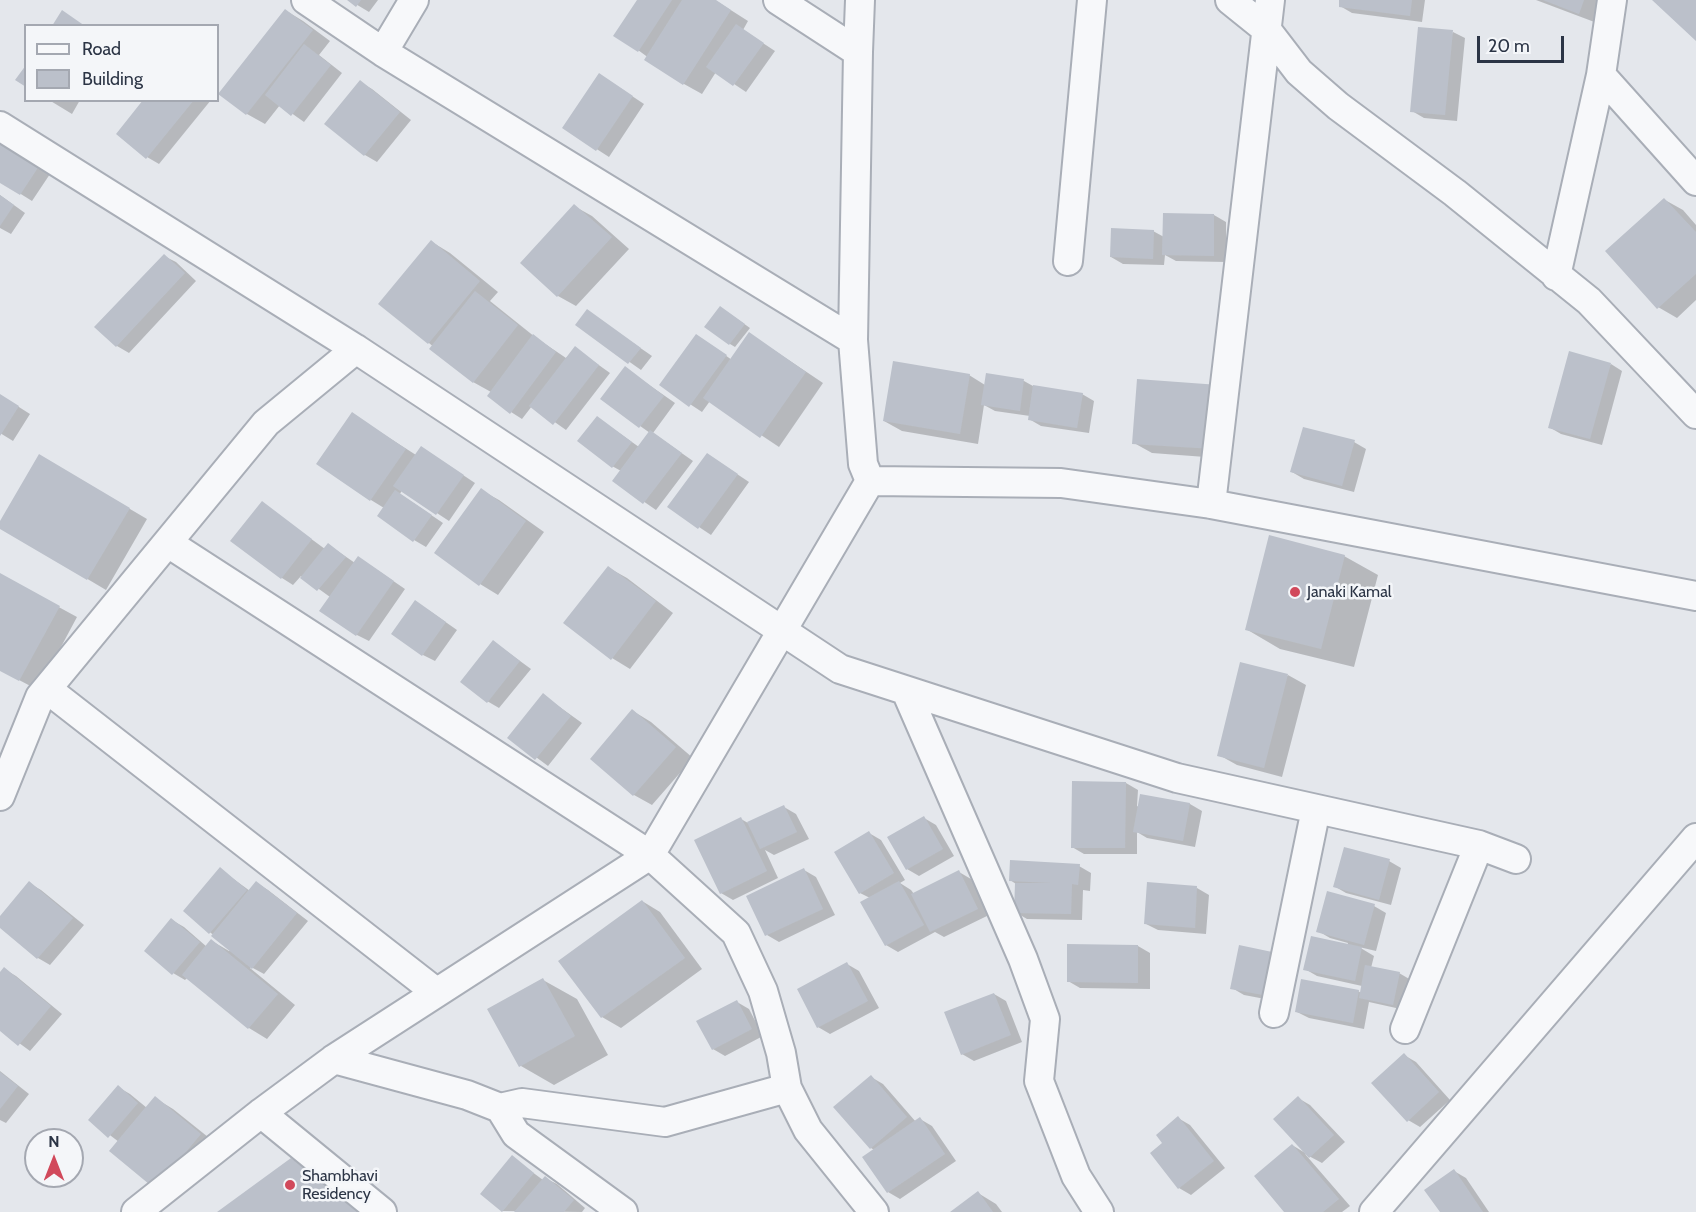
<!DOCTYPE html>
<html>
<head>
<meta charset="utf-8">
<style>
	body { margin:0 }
	#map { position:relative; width:1696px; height:1212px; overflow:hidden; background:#e4e7ec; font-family:Cabin,sans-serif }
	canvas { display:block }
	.legend { position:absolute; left:24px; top:24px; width:195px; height:78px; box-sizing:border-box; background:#f4f6f9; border:2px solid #a4a8b1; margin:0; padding:8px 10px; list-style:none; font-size:18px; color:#2b3445 }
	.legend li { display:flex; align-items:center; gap:12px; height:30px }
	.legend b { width:30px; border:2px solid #a4a8b1 }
	.north { position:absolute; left:24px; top:1128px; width:60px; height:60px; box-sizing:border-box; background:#f4f6f9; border:2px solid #a4a8b1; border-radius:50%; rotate:0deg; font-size:16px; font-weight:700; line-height:24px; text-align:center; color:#2b3445 }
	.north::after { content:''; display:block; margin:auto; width:21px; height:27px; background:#d1495b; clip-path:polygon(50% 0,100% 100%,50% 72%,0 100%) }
	.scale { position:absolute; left:1477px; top:36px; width:87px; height:27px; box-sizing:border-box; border:3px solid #2b3445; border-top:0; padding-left:8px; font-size:18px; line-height:21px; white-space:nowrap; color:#2b3445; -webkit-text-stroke:4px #f4f6f9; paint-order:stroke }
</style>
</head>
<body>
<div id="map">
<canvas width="1696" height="1212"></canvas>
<ul class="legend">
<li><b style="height:8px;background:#f7f8fa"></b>Road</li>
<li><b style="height:16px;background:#bbc0ca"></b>Building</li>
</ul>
<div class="north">N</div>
<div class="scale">20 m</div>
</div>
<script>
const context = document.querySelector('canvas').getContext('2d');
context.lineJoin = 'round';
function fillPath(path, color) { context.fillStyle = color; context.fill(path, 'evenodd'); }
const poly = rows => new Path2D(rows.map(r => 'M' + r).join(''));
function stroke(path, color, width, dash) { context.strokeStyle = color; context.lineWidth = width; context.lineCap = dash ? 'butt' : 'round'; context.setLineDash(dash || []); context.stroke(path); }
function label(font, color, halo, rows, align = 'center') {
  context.font = font + ' Cabin,sans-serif'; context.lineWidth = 5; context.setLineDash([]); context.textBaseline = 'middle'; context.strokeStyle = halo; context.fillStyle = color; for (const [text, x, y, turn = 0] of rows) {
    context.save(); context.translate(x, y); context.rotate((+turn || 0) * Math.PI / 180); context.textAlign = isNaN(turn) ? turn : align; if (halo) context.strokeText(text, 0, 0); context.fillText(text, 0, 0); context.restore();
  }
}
fillPath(poly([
	[349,0,378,0,369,12],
	[638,0,715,0,748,21,743,30,775,51,746,92,716,72,702,94,684,84,638,50],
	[1341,0,1425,0,1422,22,1352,13,1340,6],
	[1536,0,1606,0,1597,23],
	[285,10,303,21,330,41,319,55,342,73,304,122,280,105,265,124,247,114,220,93],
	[1453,32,1465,38,1457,121,1424,118,1412,111],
	[360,82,372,89,411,120,377,162,365,155,326,123],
	[611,82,644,104,609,157,564,128],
	[49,100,80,100,72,114],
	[145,100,211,100,159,164,147,157],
	[0,142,50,174,32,201,0,181],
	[0,195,25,213,11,234,0,228],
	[1665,200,1683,210,1696,225,1696,300,1677,318,1658,307],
	[574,206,592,216,629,249,576,306,558,296,522,263],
	[1214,215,1226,222,1226,262,1176,261,1165,255,1164,265,1123,264,1111,257,1153,231,1164,237],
	[432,242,450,253,498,292,490,301,535,337,566,358,575,348,610,373,566,430,532,406,522,419,511,412,491,392,473,382,429,343],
	[164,256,176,262,196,281,129,353,117,346,97,327],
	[587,311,652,356,641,370,577,325],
	[726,311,750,328,735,347,730,344],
	[750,334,823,383,779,447,710,401,702,412,661,385,708,343,732,360],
	[1611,364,1622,371,1602,445,1561,434,1549,427],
	[625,368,675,403,653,433,693,461,656,510,614,481,621,471,612,466,598,418,639,447,650,433,602,399],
	[969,375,985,385,987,375,1024,381,1033,386,1082,394,1094,401,1089,433,1041,426,1029,419,1030,416,995,411,984,405,978,444,902,431,884,421],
	[0,395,30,414,13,441,0,433],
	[1236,396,1232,459,1152,453,1134,443],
	[352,414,416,455,433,455,475,483,449,521,402,490,400,494,443,523,426,547,414,540,384,508,371,500],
	[1354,442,1366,449,1354,492,1304,479,1292,472],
	[40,456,147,519,106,590,0,527,0,523],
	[719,462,749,482,711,535,669,507],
	[481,490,499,500,544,532,498,595,480,584],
	[262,503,325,549,329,545,355,563,370,565,405,589,369,641,357,635,330,597,301,576,293,585,282,578],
	[1344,556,1378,575,1354,667,1280,649,1246,629],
	[609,568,627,578,673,613,630,669,612,658],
	[0,575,77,617,38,690,0,670],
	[427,609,457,630,435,661,423,655],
	[494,642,531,669,499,708,487,701],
	[1288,675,1306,685,1282,777,1237,765,1219,755],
	[543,695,582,723,548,766,509,737],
	[633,711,651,722,693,758,652,805,634,795,592,758],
	[1126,783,1138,790,1137,806,1139,807,1141,796,1190,804,1202,811,1195,847,1147,838,1137,832,1137,854,1084,854,1072,847],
	[784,807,796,814,809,839,774,855,765,850,778,878,733,900,721,893,741,819,748,823],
	[924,818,936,825,954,856,919,876,907,869,889,838],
	[869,833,881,840,905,880,900,883,911,890,914,894,959,872,971,879,989,915,944,937,935,932,898,952,886,945,870,898,860,893],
	[1389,861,1401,868,1391,905,1346,893,1334,886],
	[1079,866,1091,873,1090,891,1083,890,1082,920,1027,919,1015,912,1016,884,1010,880],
	[220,869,250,891,257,883,268,890,308,921,264,974,251,967,250,968,295,1005,267,1039,249,1028,187,978,185,980,173,973,172,920,184,927,207,947,212,941,229,951,231,950,185,911],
	[804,870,816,877,835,915,779,942,767,935],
	[29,883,41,890,84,925,50,965,38,958,0,926,0,918],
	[1197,888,1209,895,1206,934,1158,930,1146,924],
	[642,901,660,912,702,969,621,1028,602,1017,560,961],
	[1374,906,1386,913,1376,951,1359,947,1374,956,1371,968,1399,973,1411,980,1405,1010,1369,1002,1364,1029,1309,1018,1297,1012,1358,991,1361,993,1362,986,1317,976,1305,969,1347,946,1348,943,1330,938,1318,931],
	[1069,946,1138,946,1150,953,1150,989,1080,988,1068,981],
	[1276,954,1281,1002,1244,995,1232,988],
	[847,964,859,971,879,1008,830,1034,818,1027],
	[4,969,16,976,62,1014,30,1051,0,1029,0,975],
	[543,980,577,999,608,1055,554,1085,521,1066],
	[994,994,1006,1001,1022,1042,974,1061,962,1054],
	[737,1002,749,1009,763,1036,725,1056,713,1049],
	[1404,1055,1416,1062,1450,1100,1420,1127,1408,1120],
	[0,1071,29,1094,6,1123,0,1120],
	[871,1077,883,1084,916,1122,920,1119,932,1126,956,1161,900,1199,888,1192,874,1150,871,1148],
	[118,1087,130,1094,147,1108,155,1098,173,1109,218,1145,174,1198,119,1142,90,1120],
	[1298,1098,1310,1105,1345,1142,1322,1163,1305,1154,1350,1206,1342,1212,1286,1212,1292,1145,1307,1154],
	[1178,1118,1190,1125,1225,1168,1191,1195,1179,1188,1164,1143],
	[512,1157,543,1180,545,1178,557,1184,585,1208,582,1212,503,1211,482,1194],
	[292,1160,325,1180,366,1212,220,1212],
	[1454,1171,1466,1178,1489,1212,1442,1212],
	[978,1193,996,1204,1002,1212,953,1212]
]), '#0003');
fillPath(poly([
	[347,0,361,0,356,7],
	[637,0,672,0,638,52,613,36],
	[682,0,716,0,731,10,683,85,644,60],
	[1339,0,1412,0,1410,16,1339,7],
	[1543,0,1584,0,1579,14],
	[1652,0,1696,0,1696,41],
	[285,9,313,30,246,115,218,94],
	[62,10,85,26,52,26],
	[736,24,764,43,733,86,706,67],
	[1418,27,1453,30,1445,115,1410,112],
	[304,44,331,65,291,116,265,95],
	[26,65,26,87,15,80],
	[599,73,633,96,596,151,562,128],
	[360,80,400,112,364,156,324,124],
	[143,100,194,100,146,159,116,134],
	[0,141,39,166,20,195,0,183],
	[0,195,14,205,0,226],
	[1664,198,1696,232,1696,274,1657,309,1605,251],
	[574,204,612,237,557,297,520,263],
	[1163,213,1214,214,1214,256,1162,255],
	[1111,228,1154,230,1153,259,1110,257],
	[431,240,480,281,428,344,378,304],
	[164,254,185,273,116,347,94,327],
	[475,291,518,325,473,383,429,349],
	[720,306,745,324,729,345,704,327],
	[587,309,641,348,628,364,575,325],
	[749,332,806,372,760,438,703,398],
	[533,334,556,352,510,414,487,396],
	[696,334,727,355,689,407,659,385],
	[575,346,599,365,553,425,529,406],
	[1569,351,1611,363,1590,439,1548,428],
	[893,361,970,374,960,434,883,421],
	[625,366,664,396,639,428,600,399],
	[986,373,1024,379,1020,411,981,405],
	[1137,379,1219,385,1214,449,1132,444],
	[1033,385,1083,393,1077,428,1028,420],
	[0,394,19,406,0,436],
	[352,412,406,449,370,501,316,464],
	[597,416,632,442,612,468,577,441],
	[1303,427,1355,440,1342,486,1290,472],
	[650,430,682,453,643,504,612,481],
	[421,446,464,475,436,515,393,486],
	[707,453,738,474,698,529,667,507],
	[39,454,130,508,87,580,0,529,0,521],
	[481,488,526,521,479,586,434,553],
	[395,490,432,515,413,542,377,516],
	[262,501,312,539,281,579,230,541],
	[1269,535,1345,555,1321,649,1245,630],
	[328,543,346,557,317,591,300,578],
	[358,556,394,581,356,636,319,611],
	[608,566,656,601,611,660,563,623],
	[0,573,60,606,19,681,0,671],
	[415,600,446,622,422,656,391,634],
	[493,640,520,661,487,703,460,682],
	[1240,662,1288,674,1264,768,1217,756],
	[543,693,571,716,535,760,507,738],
	[632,709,676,747,633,796,590,759],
	[1072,781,1126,782,1125,848,1071,848],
	[1140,794,1190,803,1183,841,1133,832],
	[784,805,797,832,760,849,747,822],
	[924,816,943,849,906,870,887,837],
	[741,817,767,871,720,894,694,840],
	[869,831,894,873,859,894,834,852],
	[1344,847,1390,859,1379,900,1333,887],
	[1010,860,1080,864,1078,885,1072,884,1071,914,1014,913,1015,883,1053,883,1009,881],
	[220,867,247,890,209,934,183,911],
	[804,868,823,909,765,936,746,896],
	[959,870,978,909,930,932,911,894],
	[29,881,73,918,37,959,0,928,0,916],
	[256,881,297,913,252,969,211,936],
	[899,881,924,925,885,946,860,902],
	[1147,882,1197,886,1195,928,1144,924],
	[1327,891,1375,904,1364,945,1316,932],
	[642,900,685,958,601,1018,558,961],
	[171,918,200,942,172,975,144,951],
	[1311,936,1362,947,1355,981,1303,970],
	[211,939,278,994,248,1029,182,975],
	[1067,944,1138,945,1138,983,1067,982],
	[1239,945,1277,953,1269,996,1230,989],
	[847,962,868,1001,817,1028,797,989],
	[1365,965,1400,972,1393,1005,1359,998],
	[4,967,51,1006,18,1046,0,1031,0,972],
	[543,978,575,1036,519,1067,487,1009],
	[1301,979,1359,990,1353,1023,1295,1012],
	[994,993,1011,1035,961,1055,944,1012],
	[737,1000,752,1029,712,1050,696,1021],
	[1404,1053,1439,1092,1407,1122,1371,1083],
	[0,1072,18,1086,0,1109],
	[871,1075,907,1117,870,1149,833,1107],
	[118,1085,138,1103,108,1138,88,1120],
	[155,1096,201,1134,155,1189,109,1151],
	[1298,1096,1334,1135,1309,1158,1273,1119],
	[1178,1116,1214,1161,1178,1189,1150,1153,1162,1143,1156,1135],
	[920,1117,945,1154,887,1193,862,1157],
	[1292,1144,1339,1199,1323,1212,1284,1212,1254,1176],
	[512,1155,534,1173,502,1212,480,1194],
	[291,1158,360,1212,217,1212],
	[1454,1169,1483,1212,1440,1212,1424,1190],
	[545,1176,574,1200,564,1212,514,1212],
	[978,1191,993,1212,950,1212]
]), '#bbc0ca');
const street = poly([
	[306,0,383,52],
	[414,0,383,52,853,340],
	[778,0,858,52,853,340,863,464,870,481,1061,483,1211,504,1696,596],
	[1230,0,1266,29,1299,72,1338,106,1455,193,1589,301,1696,414],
	[858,52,860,0],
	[1601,75,1696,181],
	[0,126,356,349,840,669,1177,778,1479,845,1516,859],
	[1068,261,1092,0],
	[1556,276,1601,75,1612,0],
	[870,481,650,855,736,933,763,991,781,1053,787,1088,808,1130,874,1212],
	[1211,504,1270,0],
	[47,689,436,992],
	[906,691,1023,959,1045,1019,1039,1081,1076,1176,1099,1212],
	[0,796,40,697,266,423,356,349],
	[1274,1013,1316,809],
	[1405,1029,1479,845],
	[334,1059,467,1095,500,1108,522,1103,665,1122,787,1088],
	[500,1108,516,1134,623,1212],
	[261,1113,382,1212],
	[136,1212,261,1113,334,1059,650,855,168,543],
	[1374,1212,1696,838]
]);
stroke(street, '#a9aeb7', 32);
stroke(street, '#f7f8fa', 28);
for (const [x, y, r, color] of [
	[1295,592,6,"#d1495b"],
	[290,1185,6,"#d1495b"]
]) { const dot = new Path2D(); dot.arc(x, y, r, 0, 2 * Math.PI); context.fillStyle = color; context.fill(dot); stroke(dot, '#f4f6f9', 2); }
label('16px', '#2b3445', '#f4f6f9', [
	["Janaki Kamal",1307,592],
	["Shambhavi",302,1176],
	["Residency",302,1194]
], 'left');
</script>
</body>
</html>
